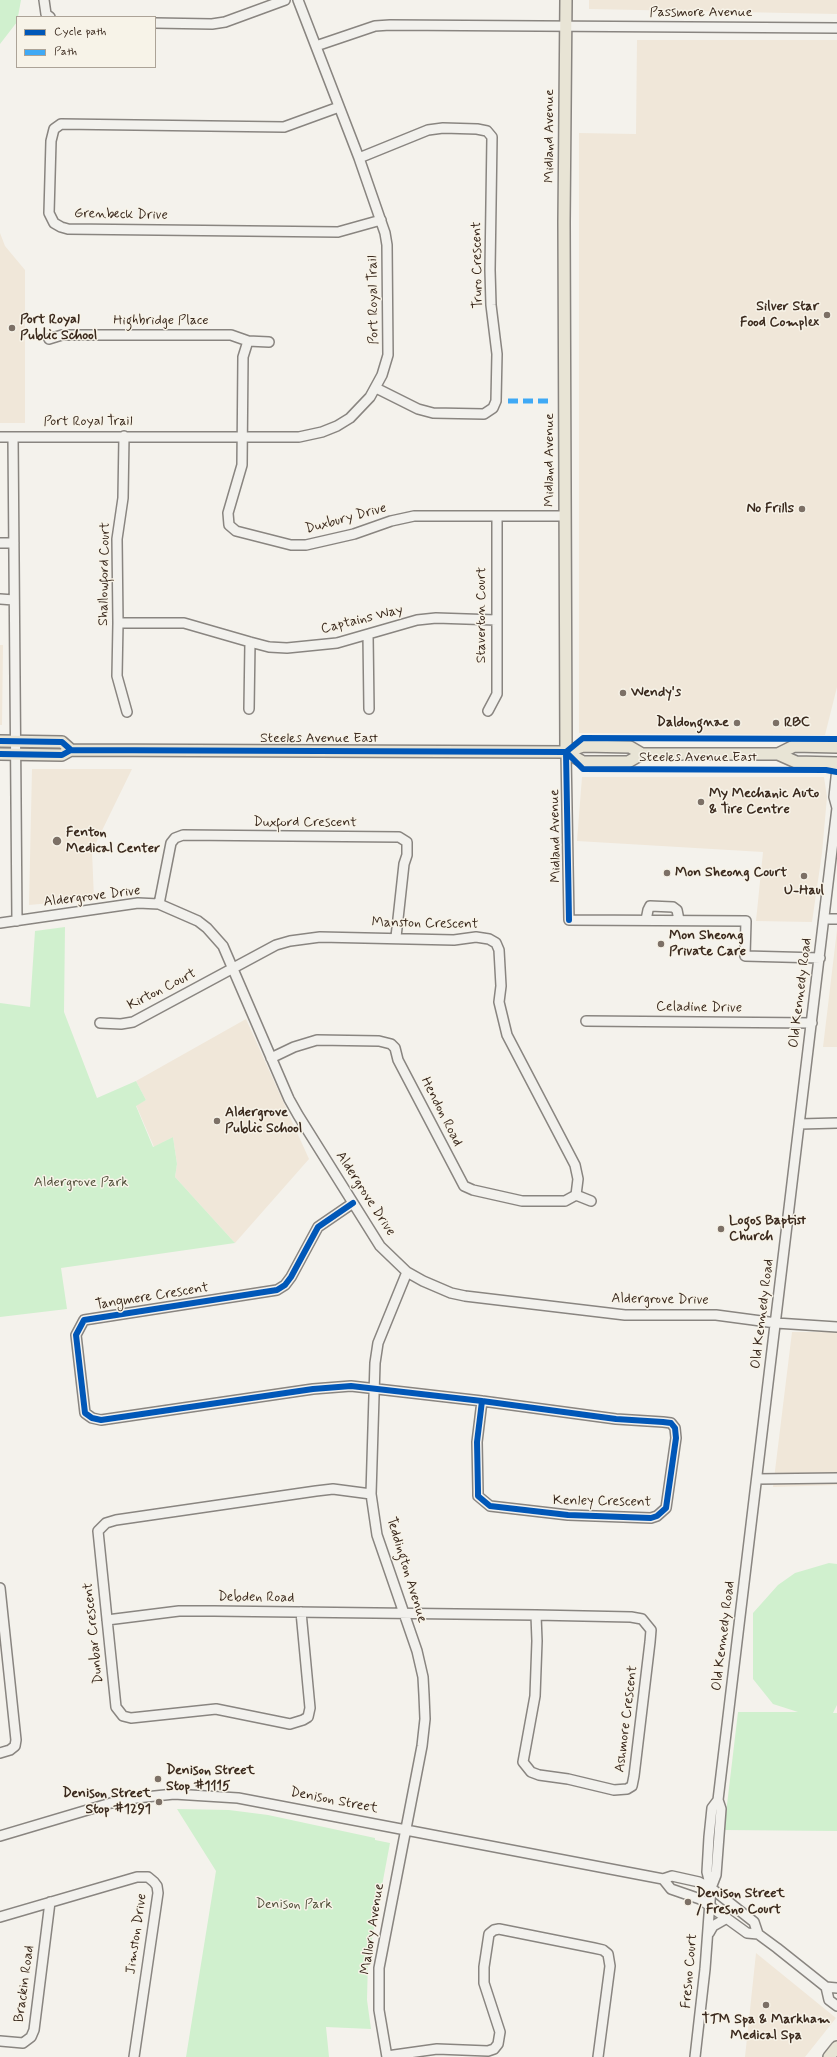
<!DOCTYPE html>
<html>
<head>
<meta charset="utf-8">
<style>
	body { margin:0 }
	#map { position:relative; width:837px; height:2057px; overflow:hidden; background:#f4f2ec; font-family:Mynerve,sans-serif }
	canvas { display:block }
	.legend { position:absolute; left:16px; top:16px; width:140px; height:52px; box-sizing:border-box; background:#f7f3e8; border:1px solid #aca397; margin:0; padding:5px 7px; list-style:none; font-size:12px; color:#3b2a1e }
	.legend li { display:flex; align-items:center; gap:8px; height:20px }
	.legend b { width:20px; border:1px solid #aca397 }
</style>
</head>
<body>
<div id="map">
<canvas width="837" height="2057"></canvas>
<ul class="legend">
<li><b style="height:5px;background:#0057b8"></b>Cycle path</li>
<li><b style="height:5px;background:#3fa9f5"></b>Path</li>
</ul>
</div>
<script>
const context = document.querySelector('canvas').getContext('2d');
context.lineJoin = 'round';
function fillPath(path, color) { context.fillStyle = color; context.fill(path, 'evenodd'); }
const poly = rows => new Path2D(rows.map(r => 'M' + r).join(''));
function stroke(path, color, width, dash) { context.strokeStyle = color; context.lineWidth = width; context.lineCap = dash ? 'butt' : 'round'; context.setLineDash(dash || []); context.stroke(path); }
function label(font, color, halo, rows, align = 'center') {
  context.font = font + ' Mynerve,sans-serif'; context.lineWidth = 3; context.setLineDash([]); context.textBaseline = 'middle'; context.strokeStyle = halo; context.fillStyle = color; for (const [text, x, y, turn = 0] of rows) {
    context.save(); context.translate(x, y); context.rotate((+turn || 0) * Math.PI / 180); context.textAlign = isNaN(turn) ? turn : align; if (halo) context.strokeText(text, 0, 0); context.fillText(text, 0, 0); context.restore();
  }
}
fillPath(poly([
	[589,0,837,0,837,14,589,9],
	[637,40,837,40,837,687,825,735,579,733,579,133,636,134],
	[0,233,5,246,25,270,25,423,0,423],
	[0,645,3,645,2,725,0,725],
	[32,769,132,769,92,851,94,899,29,905],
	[582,777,824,777,827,797,822,853,812,922,756,921,763,852,577,841],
	[837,930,837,1047,823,1047],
	[246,1019,309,1159,235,1243,175,1177,177,1164,173,1137,154,1147,136,1105,146,1100,136,1081],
	[792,1332,837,1332,837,1485,773,1487],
	[756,1953,836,2018,805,2057,745,2057]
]), '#f0e7d9');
fillPath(poly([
	[0,0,21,0,17,22,0,44],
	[65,927,64,1012,97,1098,136,1081,146,1100,136,1106,153,1147,173,1137,177,1164,175,1177,235,1243,61,1268,67,1309,0,1317,0,1003,30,1007,35,931],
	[829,1563,837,1564,837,1705,833,1713,837,1713,837,1831,724,1830,738,1712,798,1712,773,1704,753,1679,753,1613,778,1585,795,1573],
	[177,1809,229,1810,268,1815,375,1838,375,1840,390,1843,368,1960,367,2000,371,2029,326,2027,329,2057,186,2057,216,1871]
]), '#d0f0ce');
const minor = poly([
	[44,0,46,14,50,17],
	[155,23,212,24,225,22,285,0],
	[316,46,375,26,390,25,837,28],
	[339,107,284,127,61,124,54,129,51,141,49,213,54,223,61,227,68,229,338,232,381,220],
	[359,158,428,130,443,128,477,129,487,131,492,137,490,270,491,305,497,354,496,401,493,408,484,414,433,413,418,409,376,388],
	[49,339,62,335,231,335,248,341,243,357,242,465,228,513,229,525,236,531,291,545,306,545,354,534,391,521,414,516,565,516],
	[248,341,269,342],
	[124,436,123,498,117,539,118,623,117,676,127,712],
	[0,437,299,437,322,432,337,426,350,418,370,397,382,375,388,355,387,245,385,233,359,158,298,0],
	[13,437,17,921],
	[0,543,14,543],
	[0,599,14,600],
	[118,623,184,623,250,642,269,647,287,648,337,643,417,620,436,618,496,620],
	[368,635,369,709],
	[249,709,250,642],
	[488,711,497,694,497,517],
	[566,752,569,920,746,921,745,956,820,958],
	[837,768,834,797,837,808],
	[159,904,171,843,175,838,183,835,399,837,407,842,407,855,404,864,396,937],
	[824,919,837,919],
	[646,920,648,910,650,906,673,907,677,910,679,920],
	[0,923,138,903,159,904,198,921,207,928,223,946,289,1099,298,1115,380,1246,407,1272,423,1281,451,1293,465,1296,625,1315,716,1315,776,1323,837,1327],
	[586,1021,812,1023],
	[100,1023,121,1024,133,1022,276,945,290,941,320,937,454,940,476,937,489,939,496,943,499,950,501,986,499,1002,507,1035,575,1165,578,1179,576,1195],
	[271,1058,294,1047,317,1040,379,1041,391,1044,395,1048,398,1060,464,1186,473,1190,522,1201,565,1201,576,1195],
	[800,1124,837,1123],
	[576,1195,591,1201],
	[353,1203,318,1227,291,1277,285,1285,277,1290,84,1320,76,1335,85,1413,92,1418,101,1420,313,1389,351,1386,482,1401,616,1419,663,1422,671,1423,675,1428,676,1438,666,1508,657,1516,651,1518,568,1515,490,1506,478,1496,478,1491,477,1442,482,1401],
	[757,1479,837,1478],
	[0,1588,16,1740,15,1746,10,1750,0,1753],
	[301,1612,310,1708,308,1717,303,1720,290,1724,216,1709,131,1718,123,1716,116,1707,98,1531,106,1523,116,1520,316,1491,333,1489,371,1494],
	[107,1620,179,1611,214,1611,536,1615,631,1617,642,1619,651,1630,650,1642,634,1776,632,1786,627,1789,614,1790,568,1779,539,1775,531,1772,523,1762,535,1696,537,1641,536,1615],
	[0,1836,111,1803,136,1798,174,1794,238,1798,663,1879,672,1876,699,1882,711,1888,754,1922,758,1934],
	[663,1879,671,1889,700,1899,747,1933,758,1934,777,1948,826,1987,829,2000,837,2006],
	[711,1888,707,1872,709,1837,712,1808,718,1800],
	[0,1917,137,1877,148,1877,154,1882,157,1886,158,1893,134,2057],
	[709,1933,713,1926,727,1918],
	[826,1987,837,1988],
	[0,2041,23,2043,31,2037,34,2030,50,1902],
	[387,2056,437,2049,488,2051,494,2049,498,2044,500,2032,484,1983,484,1967,489,1934,494,1930,499,1929,594,1948,603,1950,608,1954,610,1966,598,2057],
	[387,2057,379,2010,379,1968,422,1746,425,1719,424,1695,423,1677,417,1651,377,1535,371,1494,375,1363,378,1343,407,1272],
	[695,2057,705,1969,711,1888,716,1875,721,1809,718,1800,837,808]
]);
const major = poly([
	[566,0,564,222,566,752],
	[0,741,62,742,71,750],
	[566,752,583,762,628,762,642,754,778,754,796,762,837,763],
	[0,754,62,755,71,750,566,752,583,746,630,747,642,754],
	[778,754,794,746,837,747],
	[829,2057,837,2047]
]);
stroke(minor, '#898580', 12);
stroke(major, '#898580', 14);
stroke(minor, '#f2f1ed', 9);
stroke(major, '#e8e4d5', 11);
stroke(poly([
	[508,401,552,401]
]), '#3fa9f5', 5, [10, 5]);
stroke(poly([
	[0,741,62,742,71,750],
	[566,752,583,769,826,770,837,772],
	[566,752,569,920],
	[0,754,62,755,71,750,566,752,583,738,837,739],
	[353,1203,318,1227,291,1277,285,1285,277,1290,84,1320,76,1335,85,1413,92,1418,101,1420,313,1389,351,1386,482,1401,616,1419,663,1422,671,1423,675,1428,676,1438,666,1508,657,1516,651,1518,568,1515,490,1506,478,1496,478,1491,477,1442,482,1401]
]), '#0057b8', 6);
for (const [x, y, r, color] of [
	[827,315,4,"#7c7066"],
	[12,328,4,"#7c7066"],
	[802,509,4,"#7c7066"],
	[623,693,4,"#7c7066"],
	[737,723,4,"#7c7066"],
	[776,723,4,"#7c7066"],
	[701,802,4,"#7c7066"],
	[57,841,5,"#7c7066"],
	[667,873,4,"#7c7066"],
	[804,876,4,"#7c7066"],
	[661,944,4,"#7c7066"],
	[217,1121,4,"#7c7066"],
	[721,1229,4,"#7c7066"],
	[158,1779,4,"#7c7066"],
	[159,1802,4,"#7c7066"],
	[688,1902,4,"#7c7066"],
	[766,2005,4,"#7c7066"]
]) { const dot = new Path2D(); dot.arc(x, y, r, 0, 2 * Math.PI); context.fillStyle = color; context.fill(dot); stroke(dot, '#f7f3e8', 1.5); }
label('14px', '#3b2a1e', '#f7f3e8', [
	["Passmore Avenue",701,13],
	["Midland Avenue",550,136,-90],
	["Grenbeck Drive",121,215,1],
	["Truro Crescent",478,265,-91],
	["Port Royal Trail",374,300,-91],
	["Highbridge Place",161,321],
	["Port Royal Trail",88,422],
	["Midland Avenue",550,460,-90],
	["Duxbury Drive",346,519,-15],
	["Shallowford Court",105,574,-89],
	["Staverton Court",482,615,-90],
	["Captains Way",362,620,-14],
	["Steeles Avenue East",319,739],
	["Steeles Avenue East",698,758],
	["Duxford Crescent",305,823],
	["Midland Avenue",556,836,-91],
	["Aldergrove Drive",92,897,-7],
	["Manston Crescent",425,924,1],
	["Kirton Court",162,990,-27],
	["Old Kennedy Road",801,993,-83],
	["Celadine Drive",699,1008,1],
	["Hendon Road",441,1112,63],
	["Aldergrove Drive",365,1194,57],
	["Tangmere Crescent",152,1297,-9],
	["Aldergrove Drive",660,1300,1],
	["Old Kennedy Road",763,1314,-83],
	["Kenley Crescent",602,1502,1],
	["Teddington Avenue",406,1570,73],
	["Debden Road",256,1598,1],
	["Dunbar Crescent",94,1633,-96],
	["Old Kennedy Road",724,1636,-83],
	["Ashmore Crescent",627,1719,-83],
	["Denison Street",334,1801,11],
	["Mallory Avenue",373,1929,-81],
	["Jimston Drive",137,1934,-82],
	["Fresno Court",690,1971,-85],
	["Brackin Road",25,1984,-82]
]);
label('bold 14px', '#3b2a1e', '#f7f3e8', [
	["Silver Star",819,307,"right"],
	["Food Complex",819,323,"right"],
	["Port Royal",20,320],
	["Public School",20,336],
	["No Frills",794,509,"right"],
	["Wendy's",631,693],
	["Daldongnae",729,723,"right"],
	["RBC",784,723],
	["My Mechanic Auto",709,794],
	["& Tire Centre",709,810],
	["Fenton",66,833],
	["Medical Center",66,849],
	["Mon Sheong Court",675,873],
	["U-Haul",804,891,"center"],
	["Mon Sheong",669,936],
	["Private Care",669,952],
	["Aldergrove",225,1113],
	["Public School",225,1129],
	["Logos Baptist",729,1221],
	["Church",729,1237],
	["Denison Street",166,1771],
	["Stop #1115",166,1787],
	["Denison Street",151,1794,"right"],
	["Stop #1291",151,1810,"right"],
	["Denison Street",696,1894],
	["/ Fresno Court",696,1910],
	["TTM Spa & Markham",766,2020,"center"],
	["Medical Spa",766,2036,"center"]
], 'left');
label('14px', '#53513c', '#f7f3e8', [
	["Aldergrove Park",81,1183],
	["Denison Park",294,1905]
]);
</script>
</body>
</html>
